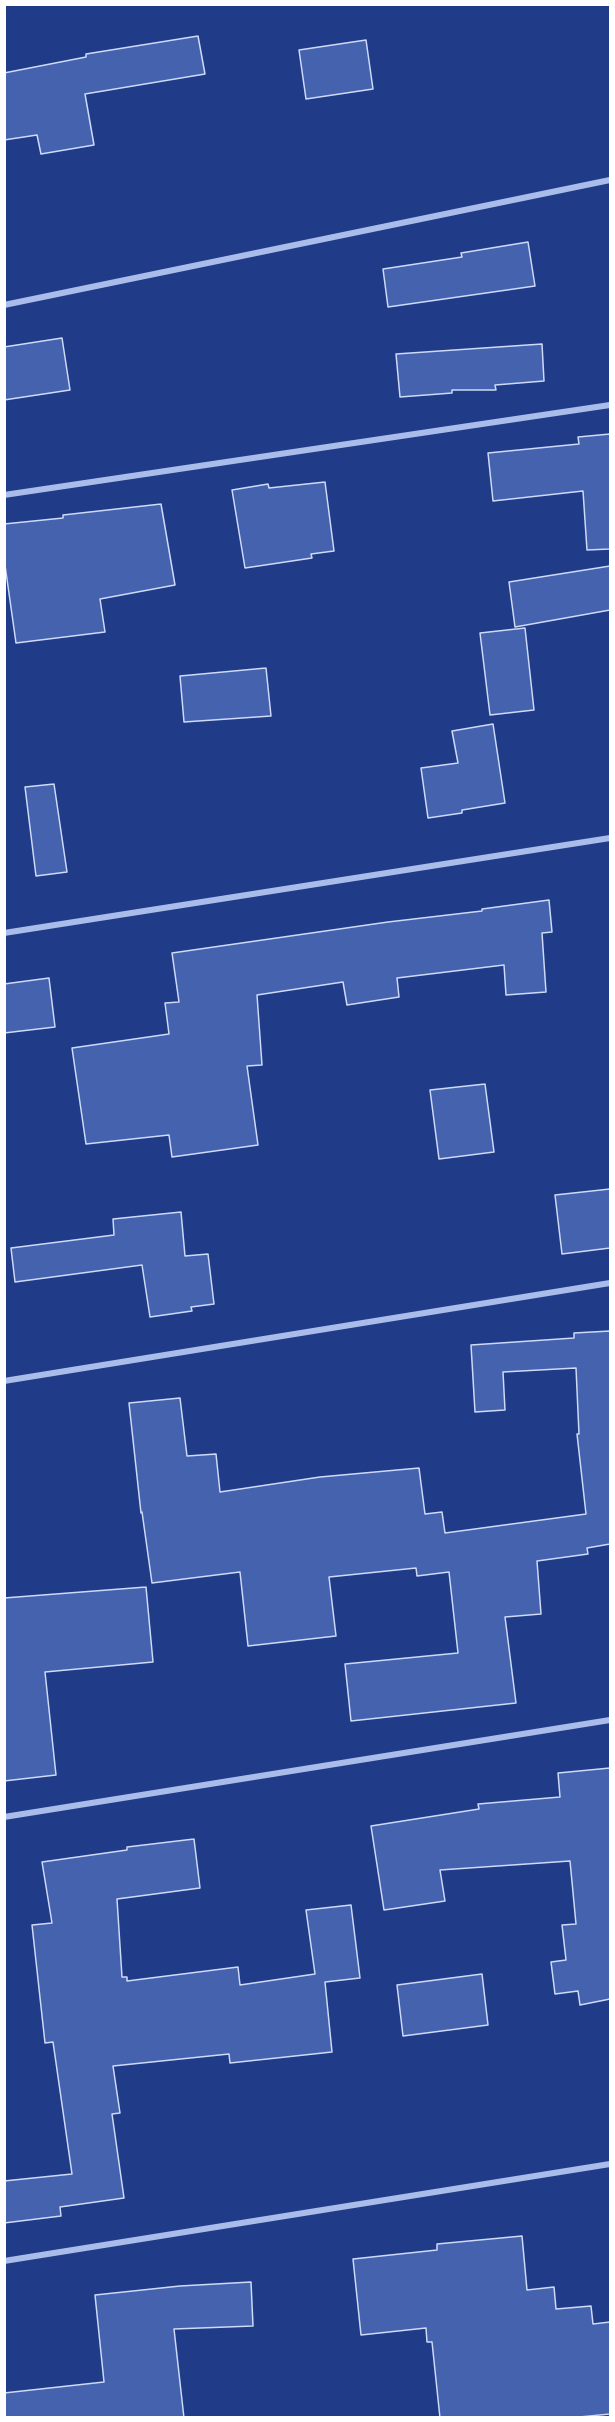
<!DOCTYPE html>
<html>
<head>
<meta charset="utf-8">
<style>
	body { margin:0 }
	#map { position:relative; width:615px; height:2422px; overflow:hidden; background:#203b87; font-family:Overpass,sans-serif }
	canvas { display:block }
	.frame { position:absolute; inset:0; border:6px solid #fff; pointer-events:none }
</style>
</head>
<body>
<div id="map">
<canvas width="615" height="2422"></canvas>
<div class="frame"></div>
</div>
<script>
const context = document.querySelector('canvas').getContext('2d');
context.lineJoin = 'round';
function fillPath(path, color) { context.fillStyle = color; context.fill(path, 'evenodd'); }
const poly = rows => new Path2D(rows.map(r => 'M' + r).join(''));
function stroke(path, color, width, dash) { context.strokeStyle = color; context.lineWidth = width; context.lineCap = dash ? 'butt' : 'round'; context.setLineDash(dash || []); context.stroke(path); }
const building = poly([
	[198,36,205,74,85,94,94,145,41,154,37,135,4,140,4,73,86,57,86,54,198,36],
	[366,40,373,89,306,99,299,50,366,40],
	[528,242,535,286,388,307,383,269,462,257,461,253,528,242],
	[62,338,70,390,4,400,4,347,62,338],
	[542,344,544,381,495,385,496,390,452,390,452,393,400,397,396,354,542,344],
	[610,434,610,549,587,550,583,491,493,501,488,453,579,444,578,437,610,434],
	[325,482,334,551,311,554,312,558,245,568,232,490,268,484,269,488,325,482],
	[161,504,175,585,100,599,105,632,16,643,4,558,4,524,63,518,63,515,161,504],
	[610,566,610,610,515,627,509,582,610,566],
	[525,628,534,710,490,715,480,633,525,628],
	[266,668,271,716,184,722,180,676,266,668],
	[493,724,505,803,462,810,462,813,428,818,421,768,458,763,452,731,493,724],
	[54,784,67,872,36,876,25,787,54,784],
	[549,900,552,932,542,933,546,992,506,995,504,965,397,978,399,997,347,1005,343,982,257,995,262,1065,247,1066,258,1145,172,1157,169,1135,86,1144,72,1048,169,1034,165,1003,179,1002,172,953,388,922,482,911,482,909,549,900],
	[49,978,55,1027,4,1033,4,984,49,978],
	[485,1084,494,1152,439,1159,430,1090,485,1084],
	[610,1189,610,1248,562,1254,555,1195,610,1189],
	[181,1212,185,1256,208,1254,214,1304,191,1307,192,1311,150,1317,142,1265,15,1282,11,1248,114,1235,113,1219,181,1212],
	[610,1331,610,1544,587,1548,588,1554,537,1561,541,1614,505,1617,516,1703,351,1721,345,1664,458,1653,449,1572,417,1576,416,1568,329,1577,336,1636,248,1646,240,1572,152,1583,142,1512,141,1513,129,1403,180,1398,187,1456,216,1454,220,1492,320,1477,419,1468,425,1514,442,1512,445,1533,586,1514,577,1434,579,1434,576,1368,503,1372,505,1410,475,1412,471,1345,574,1338,574,1333,610,1331],
	[146,1587,153,1662,45,1672,56,1775,4,1781,4,1598,146,1587],
	[610,1768,610,1999,580,2005,578,1991,555,1994,551,1962,566,1960,562,1925,576,1924,570,1861,440,1870,445,1901,384,1910,371,1826,479,1809,478,1804,560,1797,558,1773,610,1768],
	[194,1839,200,1888,117,1899,122,1977,127,1977,127,1981,238,1967,240,1985,315,1974,306,1910,351,1905,360,1978,325,1982,332,2052,230,2063,229,2054,113,2066,120,2113,112,2114,124,2198,60,2207,61,2216,4,2223,4,2181,72,2174,53,2042,45,2043,32,1925,52,1923,42,1862,127,1850,127,1847,194,1839],
	[482,1974,488,2025,403,2036,397,1985,482,1974],
	[522,2236,527,2290,554,2287,556,2309,591,2306,593,2324,610,2322,610,2414,569,2418,440,2418,432,2342,427,2342,426,2328,361,2335,353,2259,437,2250,437,2244,522,2236],
	[251,2282,253,2326,174,2329,184,2418,4,2418,4,2393,104,2382,95,2295,180,2286,251,2282]
]);
fillPath(building, '#4462ae');
stroke(building, '#cedaf8', 1.5);
stroke(poly([
	[4,305,610,180],
	[4,495,610,405],
	[4,933,610,838],
	[4,1381,610,1283],
	[4,1817,610,1720],
	[4,2261,610,2164]
]), '#a9bcea', 6);
</script>
</body>
</html>
